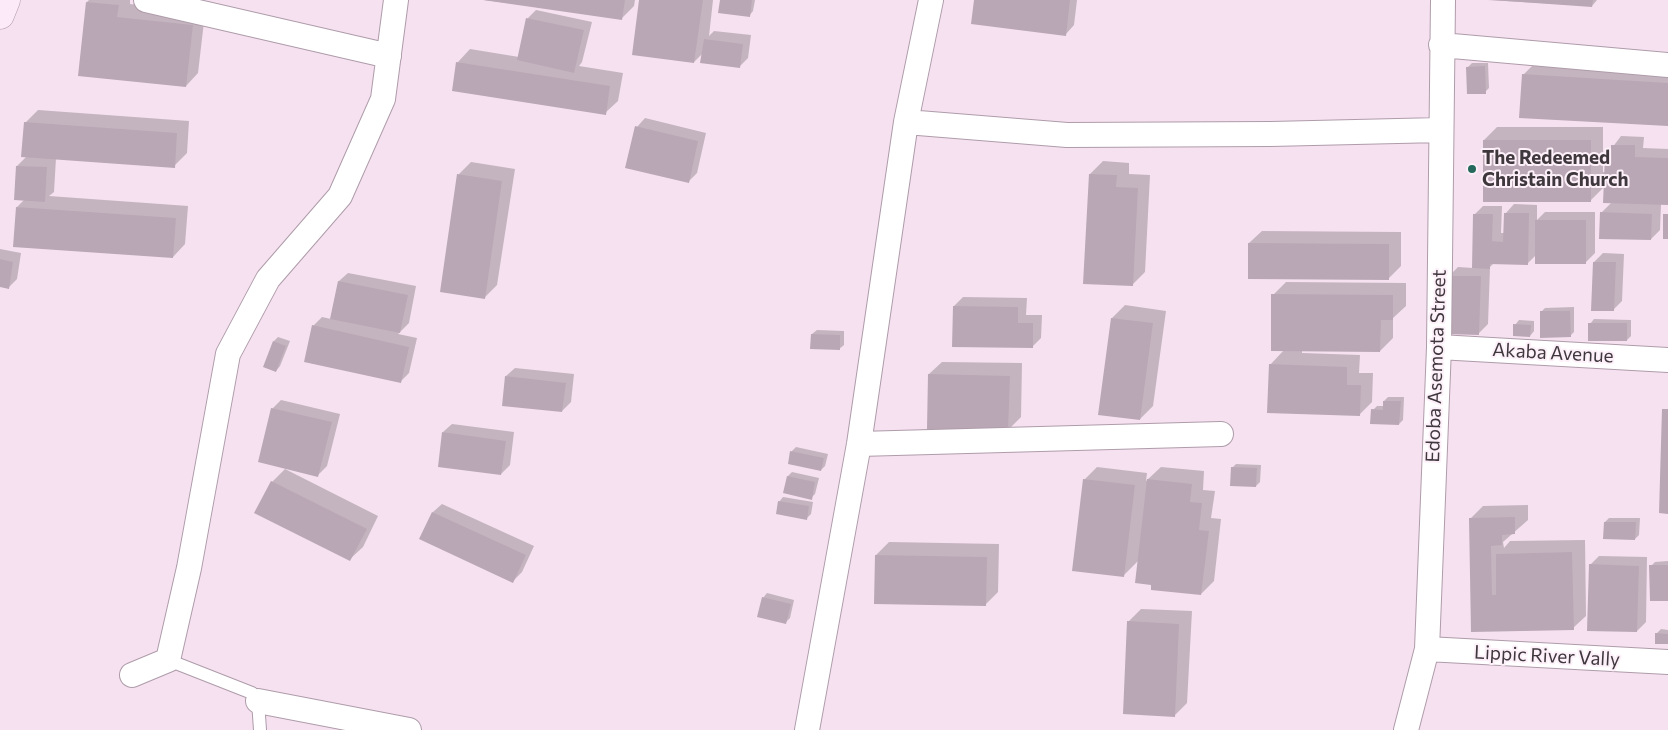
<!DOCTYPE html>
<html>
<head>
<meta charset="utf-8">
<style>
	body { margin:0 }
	canvas { display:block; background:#f5e1ef }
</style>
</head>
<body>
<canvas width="1668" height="730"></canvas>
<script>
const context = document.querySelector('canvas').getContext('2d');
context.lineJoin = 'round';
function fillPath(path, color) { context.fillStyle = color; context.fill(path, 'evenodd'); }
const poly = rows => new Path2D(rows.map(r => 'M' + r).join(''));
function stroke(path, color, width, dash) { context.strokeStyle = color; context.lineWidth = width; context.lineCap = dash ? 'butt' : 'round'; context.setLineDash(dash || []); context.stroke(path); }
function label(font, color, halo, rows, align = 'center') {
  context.font = font + ' Commissioner,sans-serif'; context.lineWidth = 4; context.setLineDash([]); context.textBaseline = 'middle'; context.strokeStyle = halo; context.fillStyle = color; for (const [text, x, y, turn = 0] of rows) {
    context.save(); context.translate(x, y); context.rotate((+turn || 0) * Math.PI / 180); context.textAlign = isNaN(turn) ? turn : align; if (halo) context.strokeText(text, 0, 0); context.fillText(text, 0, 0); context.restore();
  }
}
fillPath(poly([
	[89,0,130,0,130,4,205,13,198,73,186,86,87,2],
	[484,0,635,0,634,6,622,18],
	[640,0,713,0,709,36,714,31,751,35,748,58,739,67,703,53,694,62],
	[721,0,755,0,753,11,749,16],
	[975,0,1077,0,1074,25,1066,34],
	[1487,0,1597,0,1592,6],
	[536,10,592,22,582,62,579,66,623,73,618,101,605,113,453,90,458,62,470,49,519,57,528,18],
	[1536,62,1668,70,1668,125,1523,75],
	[1472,63,1488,63,1489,88,1485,92,1468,67],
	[38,110,189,121,187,153,174,166,56,158,54,192,49,196,188,206,185,244,173,257,17,207,25,199,17,166,27,156,25,123],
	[645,118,706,133,697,173,688,182,637,127],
	[1497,127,1603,127,1603,172,1605,172,1606,156,1621,136,1644,137,1643,148,1668,149,1668,204,1661,204,1660,230,1651,239,1601,213,1612,202,1605,186,1590,201,1484,140],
	[1103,161,1129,163,1129,174,1150,175,1145,272,1132,285,1090,174],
	[471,162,515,169,497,285,484,298,458,175],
	[1514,204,1537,205,1537,220,1545,212,1595,212,1595,253,1586,262,1536,255,1527,264,1494,263,1490,267,1488,324,1479,333,1449,276,1458,267,1473,268,1474,215,1483,206,1502,206,1501,233,1505,233,1506,213],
	[1262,231,1401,232,1401,266,1388,279,1249,243],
	[0,249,21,253,17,279,8,288,0,286],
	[1603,253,1624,254,1622,301,1613,310,1594,262],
	[348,273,416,286,409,323,398,334,417,338,409,373,400,382,313,326,322,317,331,319,339,281],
	[1286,282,1406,283,1406,306,1393,318,1393,338,1380,351,1302,350,1302,353,1360,355,1359,373,1373,373,1372,402,1359,415,1270,365,1284,350,1273,295],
	[963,297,1027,298,1026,315,1042,315,1041,338,1032,347,954,306],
	[1125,305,1166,311,1153,406,1140,419,1112,318],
	[1574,307,1574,332,1570,336,1541,312,1545,308],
	[1594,319,1631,320,1631,336,1627,340,1590,324],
	[1519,320,1534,321,1534,331,1530,336,1515,325],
	[817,330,844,331,844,345,839,349,812,334],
	[278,337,290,341,280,366,276,371,274,341],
	[942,362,1022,363,1021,417,1008,430,929,374],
	[515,368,574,374,571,402,562,411,506,376],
	[1388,397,1404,397,1403,420,1399,424,1373,410,1377,406,1384,406,1384,401],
	[281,400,340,414,327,466,318,475,272,409],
	[452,424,514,432,510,465,501,474,443,432],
	[796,447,828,454,825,466,821,470,789,463,792,451],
	[1236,464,1261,465,1260,482,1256,486,1232,468],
	[1097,467,1147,473,1146,481,1161,467,1204,471,1203,490,1215,491,1211,518,1221,519,1214,581,1201,594,1153,583,1138,561,1123,576,1084,480],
	[285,469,378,516,363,547,350,559,272,482],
	[792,472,819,478,815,494,811,498,785,492,788,476],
	[783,497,813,502,811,514,807,518,779,502],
	[442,504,534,546,522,572,513,581,421,539,433,512],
	[1528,505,1528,520,1503,542,1504,548,1510,541,1585,540,1586,616,1573,628,1472,630,1470,519,1483,506],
	[1609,518,1640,518,1639,535,1635,539,1605,522],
	[889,542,999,544,998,592,985,605,876,555],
	[1599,556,1647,557,1646,622,1637,631,1590,565],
	[1668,561,1668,600,1651,566,1655,562],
	[767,593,794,600,790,618,786,622,763,598],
	[1141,609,1192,611,1187,703,1174,716,1128,622],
	[1661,629,1668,630,1668,643,1656,634]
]), '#0003');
fillPath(poly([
	[483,0,625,0,622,20],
	[639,0,703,0,694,63,632,55],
	[720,0,752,0,750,17,718,13],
	[974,0,1070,0,1066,36,971,24],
	[1492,0,1593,0,1592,7],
	[86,2,119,5,117,17,193,25,186,87,78,76],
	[526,18,584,30,574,73,517,60],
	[704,39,743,44,740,68,700,63],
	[456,62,610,86,606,115,452,91],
	[1485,66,1486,94,1467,94,1466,67],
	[1522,74,1668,83,1668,126,1519,118],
	[24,122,177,133,175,168,21,157],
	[635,126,698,141,689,183,625,168],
	[1483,140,1591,140,1591,202,1483,202],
	[1611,145,1635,145,1635,157,1668,158,1668,205,1603,203,1605,155,1611,156],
	[16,166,47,167,45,202,14,200],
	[457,174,502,181,485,299,440,292],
	[1089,174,1117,175,1116,187,1138,188,1133,286,1083,284],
	[16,207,176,218,173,258,13,247],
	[1600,212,1652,214,1651,240,1599,239],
	[1504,213,1529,213,1528,265,1490,264,1490,269,1472,268,1473,214,1493,214,1492,241,1503,242],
	[1663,214,1668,214,1668,239,1663,239],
	[1535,220,1586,220,1586,264,1535,264],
	[1248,243,1389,244,1389,280,1248,279],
	[0,259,13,262,9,289,0,287],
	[1593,262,1616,262,1614,311,1591,311],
	[1448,276,1481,276,1479,335,1446,334],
	[338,281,408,295,400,333,330,319],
	[1271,294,1393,295,1393,320,1381,320,1380,352,1271,351],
	[953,306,1018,307,1018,323,1033,323,1033,348,952,347],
	[1540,311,1570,311,1571,337,1540,338],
	[1111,318,1153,323,1140,420,1098,415],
	[1588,323,1627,323,1627,341,1588,341],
	[1513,324,1531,325,1530,337,1513,336],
	[312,325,409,347,401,383,304,362],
	[811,334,840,335,840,350,810,349],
	[273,341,286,346,276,372,263,367],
	[1269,364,1347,367,1347,385,1361,385,1360,416,1267,413],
	[928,374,1010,376,1008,431,927,429],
	[505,376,566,383,562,412,502,406],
	[1383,401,1401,401,1399,425,1370,424,1371,409,1383,410],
	[271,408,332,422,318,477,258,462],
	[1662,409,1668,409,1668,514,1659,513],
	[442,432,506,441,501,475,438,467],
	[790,451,824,458,821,471,788,464],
	[1231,467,1257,468,1256,487,1230,486],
	[787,476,815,482,812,500,783,493],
	[1083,479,1135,485,1124,577,1072,571],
	[1147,479,1192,484,1190,502,1202,503,1199,530,1209,531,1201,595,1151,590,1151,585,1135,583],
	[271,481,367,529,350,561,254,513],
	[778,501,809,506,807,520,776,514],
	[432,512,526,555,513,583,419,539],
	[1515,517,1515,534,1502,535,1502,545,1491,546,1492,595,1496,595,1496,554,1572,552,1574,630,1471,632,1469,518],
	[1604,522,1636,522,1635,540,1603,539],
	[875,555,987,557,986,606,874,604],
	[1589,564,1639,566,1637,632,1587,631],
	[1649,565,1668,565,1668,601,1650,601],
	[762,597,791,604,786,624,757,617],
	[1127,621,1179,624,1175,717,1123,714],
	[1655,633,1668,634,1668,644,1655,644]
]), '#baa7b5');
const service = poly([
	[168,660,252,693,258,701,260,730]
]);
const minor = poly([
	[146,0,389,56],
	[1441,45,1668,65],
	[906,122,1067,135,1271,134,1440,130],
	[1439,347,1668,360],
	[859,444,1221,434],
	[1427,649,1668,662],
	[132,675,168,660,189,568,228,354,268,279,340,196,383,99,396,0],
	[258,701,409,730],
	[807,730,859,444,906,122,931,0],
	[1406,730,1427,649,1439,347,1443,0]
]);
const secondary = poly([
	[0,15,6,0]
]);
stroke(service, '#af9caa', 14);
stroke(minor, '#af9caa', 26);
stroke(secondary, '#af9caa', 29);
stroke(service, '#fff', 12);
stroke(minor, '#fff', 24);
stroke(secondary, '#fceaf8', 28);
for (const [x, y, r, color] of [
	[1472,169,5,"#24695b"]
]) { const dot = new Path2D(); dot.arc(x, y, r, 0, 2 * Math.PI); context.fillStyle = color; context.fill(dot); stroke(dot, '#fdf0f9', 2); }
label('bold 19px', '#3e373c', '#fdf0f9', [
	["The Redeemed",1482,158],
	["Christain Church",1482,180]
], 'left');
label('19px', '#3e373c', '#fdf0f9', [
	["Akaba Avenue",1553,353,3],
	["Edoba Asemota Street",1436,366,-88],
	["Lippic River Vally",1547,656,3]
]);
</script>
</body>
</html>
